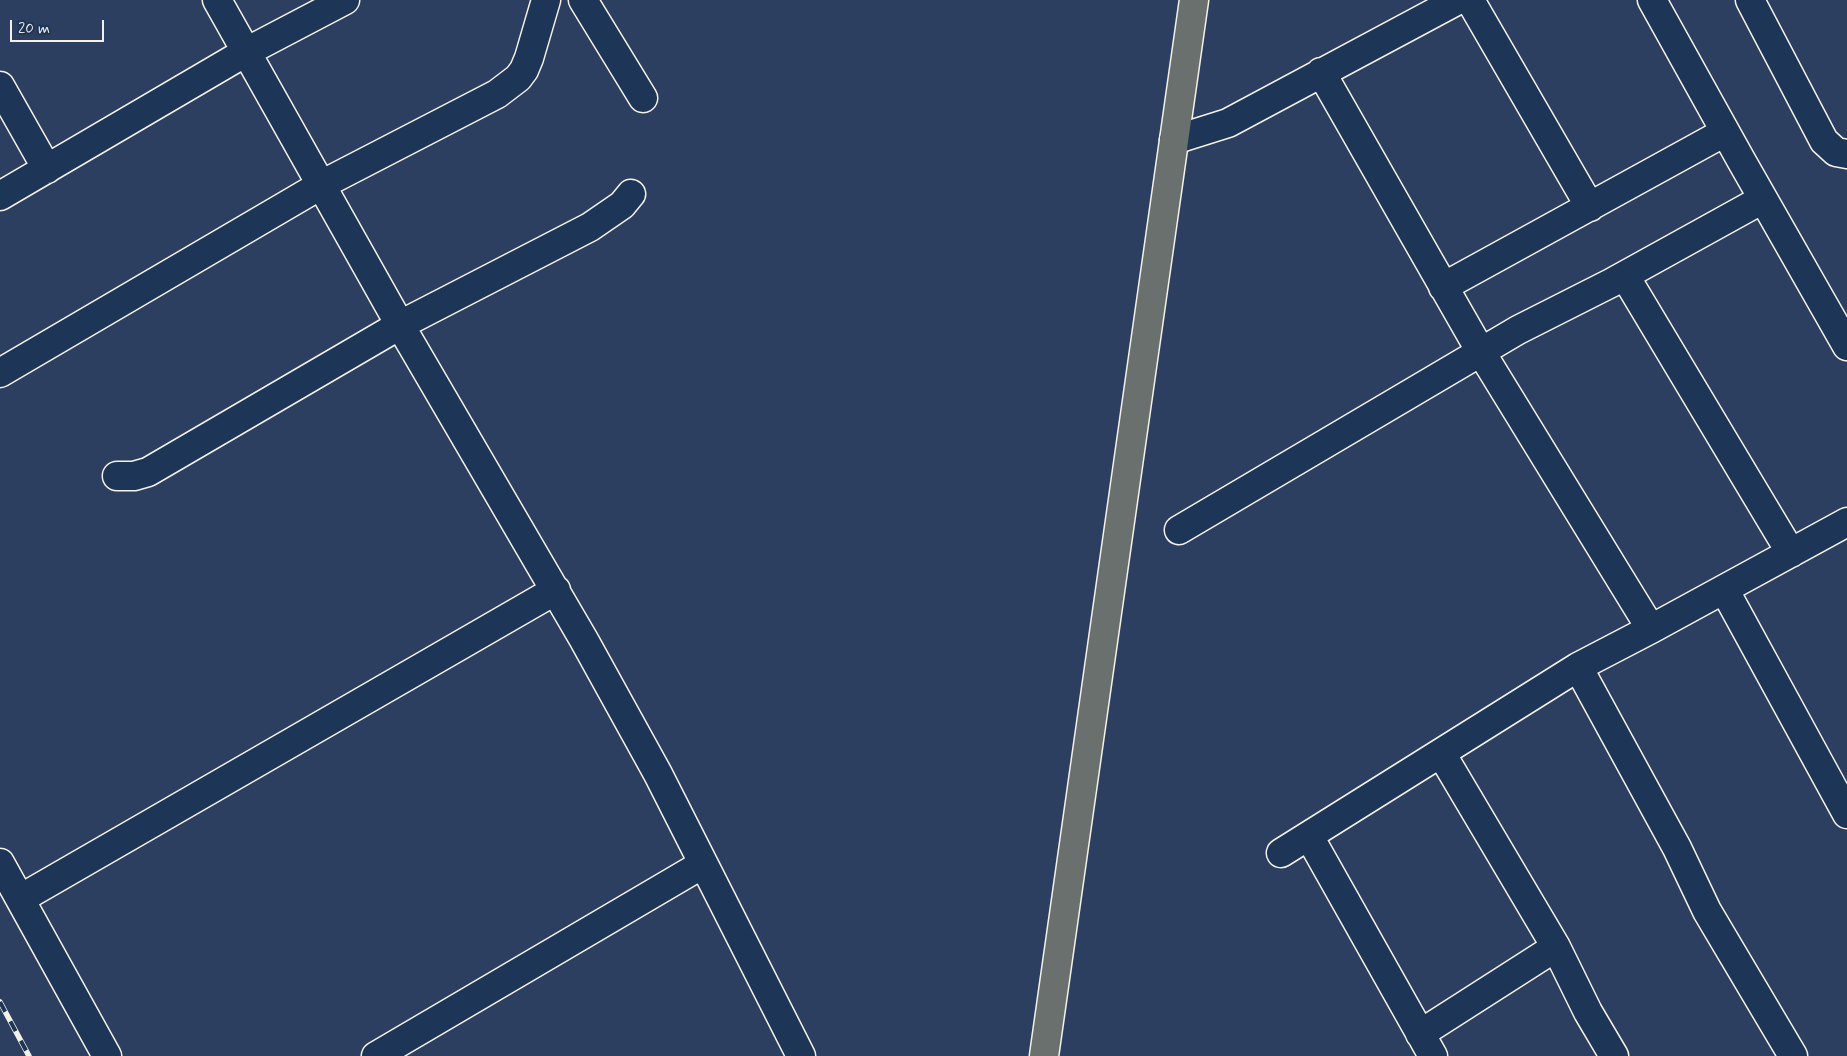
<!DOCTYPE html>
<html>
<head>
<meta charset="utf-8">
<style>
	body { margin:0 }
	#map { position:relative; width:1847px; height:1056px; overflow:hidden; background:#2c3f60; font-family:Mynerve,sans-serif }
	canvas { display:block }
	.scale { position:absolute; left:10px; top:20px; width:94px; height:22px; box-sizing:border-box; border:2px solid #f4f1e8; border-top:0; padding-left:6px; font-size:15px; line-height:18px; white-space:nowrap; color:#f4f1e8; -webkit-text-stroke:4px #1d3557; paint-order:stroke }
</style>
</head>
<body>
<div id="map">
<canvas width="1847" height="1056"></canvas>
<div class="scale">20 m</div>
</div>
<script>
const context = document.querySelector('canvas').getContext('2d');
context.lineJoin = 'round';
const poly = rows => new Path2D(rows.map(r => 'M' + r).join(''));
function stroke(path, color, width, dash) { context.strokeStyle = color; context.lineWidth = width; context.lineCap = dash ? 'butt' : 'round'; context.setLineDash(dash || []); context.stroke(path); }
const minor = poly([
	[217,0,400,325,584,640,658,774,801,1056],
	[583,0,643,98],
	[1470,0,1590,207],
	[1652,0,1741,160,1847,346],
	[1750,0,1824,141,1836,152,1847,154],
	[1321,72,1481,352,1651,629],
	[0,86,47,169],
	[1174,140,1228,123,1458,0],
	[0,196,246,52,345,0],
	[1625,276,1791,553],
	[1443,287,1725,132],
	[0,373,321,185,497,94,518,78,524,70,529,58,546,0],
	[117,476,134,476,148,472,400,325,590,227,622,205,631,194],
	[1179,530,1518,330,1611,283,1763,199],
	[1724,589,1847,814],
	[1578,667,1677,848,1707,911,1793,1056],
	[1441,753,1556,947,1588,1012,1614,1056],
	[1309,836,1433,1056],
	[1281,853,1578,667,1651,629,1847,522],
	[0,863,107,1056],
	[20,899,556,590],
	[1420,1034,1556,947],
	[376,1056,703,864]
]);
const major = poly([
	[1044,1056,1194,0]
]);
stroke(minor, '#f4f1e8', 31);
stroke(major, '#f4f1e8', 31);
stroke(minor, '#1d3557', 28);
stroke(major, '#6a706d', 28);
const rail = poly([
	[0,1002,29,1056]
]);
stroke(rail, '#f4f1e8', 5.5);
stroke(rail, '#1d3557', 4, [11]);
</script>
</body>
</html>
